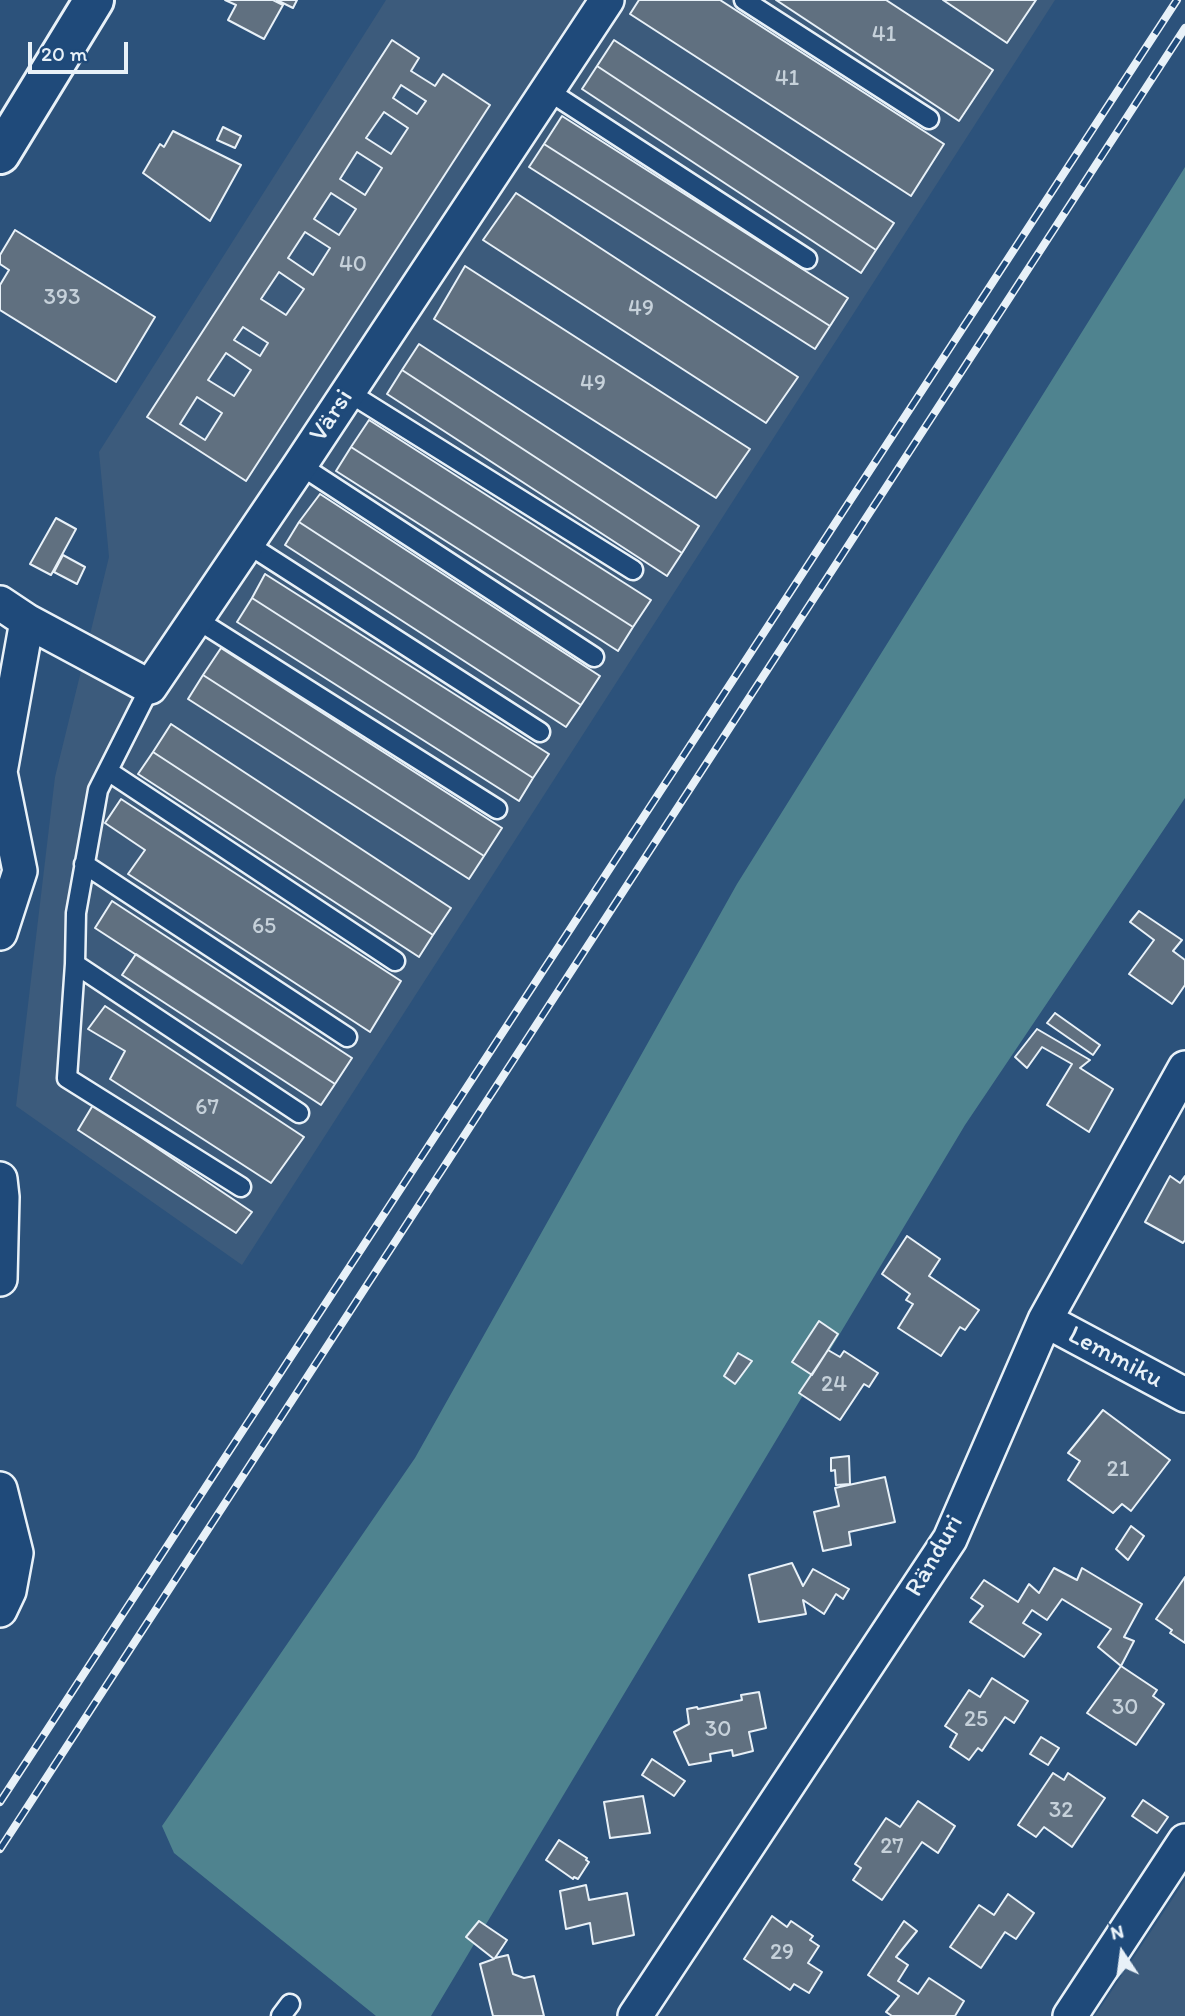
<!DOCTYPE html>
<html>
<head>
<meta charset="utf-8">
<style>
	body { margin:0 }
	#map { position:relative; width:1185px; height:2016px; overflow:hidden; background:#2c527b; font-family:Itim,sans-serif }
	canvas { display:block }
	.north { position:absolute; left:1087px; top:1918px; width:70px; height:70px; -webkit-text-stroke:5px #1f4a7a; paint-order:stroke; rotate:347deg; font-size:19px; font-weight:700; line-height:28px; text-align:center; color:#e8f1f8 }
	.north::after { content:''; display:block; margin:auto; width:24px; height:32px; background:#e8f1f8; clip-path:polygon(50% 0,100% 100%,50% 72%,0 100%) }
	.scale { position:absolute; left:28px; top:42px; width:100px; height:32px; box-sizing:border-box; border:4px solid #e8f1f8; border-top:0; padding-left:9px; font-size:21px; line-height:24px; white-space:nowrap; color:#e8f1f8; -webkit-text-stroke:5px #1f4a7a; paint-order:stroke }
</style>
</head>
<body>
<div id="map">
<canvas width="1185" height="2016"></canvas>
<div class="north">N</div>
<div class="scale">20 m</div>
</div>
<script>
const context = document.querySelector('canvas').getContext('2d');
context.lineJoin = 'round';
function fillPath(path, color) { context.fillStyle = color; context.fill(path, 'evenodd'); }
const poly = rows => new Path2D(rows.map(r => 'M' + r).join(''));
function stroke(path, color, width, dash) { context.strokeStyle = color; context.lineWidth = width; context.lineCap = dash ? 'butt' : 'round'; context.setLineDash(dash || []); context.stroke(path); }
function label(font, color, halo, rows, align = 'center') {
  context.font = font + ' Itim,sans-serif'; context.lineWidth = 5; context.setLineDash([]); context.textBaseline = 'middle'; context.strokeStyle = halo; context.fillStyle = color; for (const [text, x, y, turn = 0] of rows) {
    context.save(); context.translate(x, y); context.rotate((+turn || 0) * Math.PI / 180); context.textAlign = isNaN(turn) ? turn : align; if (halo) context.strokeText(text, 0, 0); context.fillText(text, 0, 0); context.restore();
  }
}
fillPath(poly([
	[386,0,1055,0,242,1265,16,1106,55,777,109,557,99,452],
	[1185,1880,1185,2016,1095,2016]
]), '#3c5b7c');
fillPath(poly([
	[1185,167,1185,798,965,1125,431,2016,376,2016,174,1853,162,1826,415,1458,737,884]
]), '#4f838f');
const building = poly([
	[225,0,273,0,283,5,264,39,228,20,236,5,225,0],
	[277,0,297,0,293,8,277,0],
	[639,0,720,0,944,144,911,196,630,14,639,0],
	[776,0,886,0,993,70,959,121,776,0],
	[943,0,1036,0,1007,43,943,0],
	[392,40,419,58,411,71,435,86,443,74,490,105,246,481,147,417,392,40],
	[401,85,426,101,417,114,393,98,401,85],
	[384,112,408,128,391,154,366,138,384,112],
	[357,152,382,168,365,195,340,179,357,152],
	[331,193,356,209,339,235,314,219,331,193],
	[305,232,330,248,313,275,288,258,305,232],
	[279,272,304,289,286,315,261,299,279,272],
	[243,327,268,343,260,356,234,340,243,327],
	[226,353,251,370,234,396,208,380,226,353],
	[197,397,222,413,205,440,180,424,197,397],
	[614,40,894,223,876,250,597,66,614,40],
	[597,66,876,250,861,273,582,89,597,66],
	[562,116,848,298,830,326,544,144,562,116],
	[223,127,241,136,235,148,217,140,223,127],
	[173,131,241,165,210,221,143,173,160,144,164,147,173,131],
	[544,144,830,326,815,349,529,167,544,144],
	[516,193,798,377,766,423,483,240,516,193],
	[15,230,155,317,116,382,0,310,0,285,9,270,0,264,0,255,15,230],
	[465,266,750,449,716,498,434,319,465,266],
	[419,344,699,526,682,553,402,370,419,344],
	[402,370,682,553,667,576,387,394,402,370],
	[369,420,651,600,633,627,351,447,369,420],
	[351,447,633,627,618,651,336,471,351,447],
	[320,494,600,676,581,705,299,522,320,494],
	[56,518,76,529,51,575,30,564,56,518],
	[299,522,581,705,566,727,285,545,299,522],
	[63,555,85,567,77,584,54,572,63,555],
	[265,574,549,754,533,778,252,598,265,574],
	[252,598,533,778,519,801,237,622,252,598],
	[221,648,502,828,484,856,203,675,221,648],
	[203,675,484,856,469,879,188,699,203,675],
	[171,724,451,908,433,935,153,752,171,724],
	[153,752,433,935,419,957,138,774,153,752],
	[121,799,401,981,370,1032,128,874,145,850,105,823,121,799],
	[112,901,352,1058,335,1084,95,928,112,901],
	[1139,911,1182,940,1173,951,1185,960,1185,985,1172,1004,1129,974,1154,940,1130,922,1139,911],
	[136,954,335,1084,321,1105,122,975,136,954],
	[105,1006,304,1137,271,1183,110,1079,125,1051,88,1029,105,1006],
	[1055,1013,1100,1045,1093,1055,1047,1023,1055,1013],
	[1037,1029,1090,1060,1080,1068,1113,1089,1089,1132,1047,1105,1072,1064,1042,1047,1027,1068,1015,1057,1037,1029],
	[93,1105,252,1212,236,1233,78,1130,93,1105],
	[1170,1176,1180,1183,1185,1176,1185,1240,1183,1243,1145,1222,1170,1176],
	[907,1236,940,1259,929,1276,979,1310,965,1330,960,1327,941,1356,898,1328,913,1304,906,1300,910,1294,882,1274,907,1236],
	[819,1321,838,1334,812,1375,792,1362,819,1321],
	[828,1350,840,1357,844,1351,878,1373,869,1387,864,1384,840,1420,799,1393,828,1350],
	[738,1353,752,1361,735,1384,724,1376,738,1353],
	[1103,1410,1170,1460,1131,1511,1122,1504,1113,1513,1068,1480,1080,1461,1068,1453,1103,1410],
	[849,1456,850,1484,836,1485,835,1470,831,1471,831,1458,849,1456],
	[885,1477,895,1522,849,1532,851,1545,823,1551,814,1512,839,1506,835,1488,885,1477],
	[1131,1526,1144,1536,1128,1560,1116,1549,1131,1526],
	[792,1563,803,1586,813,1569,849,1589,843,1599,836,1594,824,1614,803,1600,806,1614,759,1622,749,1575,792,1563],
	[1054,1568,1077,1580,1082,1568,1142,1604,1124,1637,1134,1641,1121,1666,1098,1647,1111,1629,1062,1599,1047,1620,1032,1610,1023,1623,1041,1634,1024,1657,970,1622,983,1606,971,1598,984,1580,1018,1602,1029,1584,1039,1593,1054,1568],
	[1185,1577,1185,1643,1170,1633,1172,1630,1156,1619,1185,1577],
	[1121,1666,1157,1690,1153,1696,1164,1704,1136,1745,1087,1713,1121,1666],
	[992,1678,1028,1701,1014,1723,1005,1717,982,1751,978,1748,969,1760,950,1747,957,1734,945,1726,969,1690,980,1697,992,1678],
	[759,1692,766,1728,749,1732,753,1751,733,1756,732,1750,710,1754,711,1761,689,1765,674,1732,689,1724,687,1709,697,1707,698,1709,742,1700,741,1695,759,1692],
	[1041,1737,1059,1748,1048,1765,1030,1754,1041,1737],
	[652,1759,685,1781,674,1796,642,1775,652,1759],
	[1053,1773,1064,1780,1068,1773,1105,1798,1072,1847,1044,1827,1036,1837,1018,1825,1053,1773],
	[643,1796,650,1833,610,1838,604,1802,643,1796],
	[1143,1800,1168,1817,1157,1833,1132,1816,1143,1800],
	[918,1801,955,1826,938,1853,922,1842,882,1900,853,1880,861,1868,855,1864,886,1818,900,1827,918,1801],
	[559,1840,587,1858,586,1860,589,1862,578,1879,574,1877,573,1879,546,1860,559,1840],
	[586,1885,589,1900,627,1893,634,1935,593,1944,590,1923,566,1929,560,1891,586,1885],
	[1008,1894,1034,1913,1016,1939,1005,1932,981,1968,950,1947,979,1905,994,1915,1008,1894],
	[772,1916,787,1927,791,1921,813,1936,810,1940,819,1946,808,1963,822,1972,809,1993,794,1984,790,1990,744,1959,772,1916],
	[479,1921,507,1940,495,1958,508,1955,513,1974,524,1978,534,1976,544,2016,493,2016,480,1964,494,1959,466,1937,479,1921],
	[904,1921,917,1931,896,1957,908,1965,898,1981,918,1994,929,1978,964,2001,955,2016,892,2016,886,2012,899,1996,868,1975,904,1921]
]);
fillPath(building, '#607080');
stroke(building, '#e8f1f8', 2);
const service = poly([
	[744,0,929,119],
	[547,90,807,259],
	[348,392,633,570],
	[300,465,594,657],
	[246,543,540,732],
	[196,619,497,809],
	[150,687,98,790,76,913,75,964,67,1078,241,1187],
	[108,771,395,961],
	[84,864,347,1037],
	[75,964,299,1113],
	[281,2016,290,2004]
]);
const minor = poly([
	[0,603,27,621,150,687,300,465,607,0],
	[0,933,20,871,0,772,27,621],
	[0,1179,2,1197,0,1279],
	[1045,1320,1185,1395],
	[0,1489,16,1553,9,1591,0,1610],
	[635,2016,950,1539,1045,1320,1185,1068],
	[1070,2016,1185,1841]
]);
const secondary = poly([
	[0,154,94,0]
]);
stroke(service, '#e8f1f8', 23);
stroke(minor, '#e8f1f8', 38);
stroke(secondary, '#e8f1f8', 44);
stroke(service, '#1f4a7a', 18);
stroke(minor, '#1f4a7a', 33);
stroke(secondary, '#1f4a7a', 38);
const rail = poly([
	[0,1802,1177,0],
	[0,1849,1185,28]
]);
stroke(rail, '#e8f1f8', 8);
stroke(rail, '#1f4a7a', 5, [16]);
label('23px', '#c6d1da', null, [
	["41",884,35],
	["41",787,79],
	["40",353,265],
	["393",62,298],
	["49",641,309],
	["49",593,384],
	["65",264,927],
	["67",207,1108],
	["24",834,1385],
	["21",1118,1470],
	["30",1125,1708],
	["25",976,1720],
	["30",718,1730],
	["32",1061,1811],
	["27",892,1847],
	["29",782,1953]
]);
label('26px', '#e8f1f8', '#1f4a7a', [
	["Värsi",332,416,-57],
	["Lemmiku",1115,1358,28],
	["Ränduri",935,1556,-60]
]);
</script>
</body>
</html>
